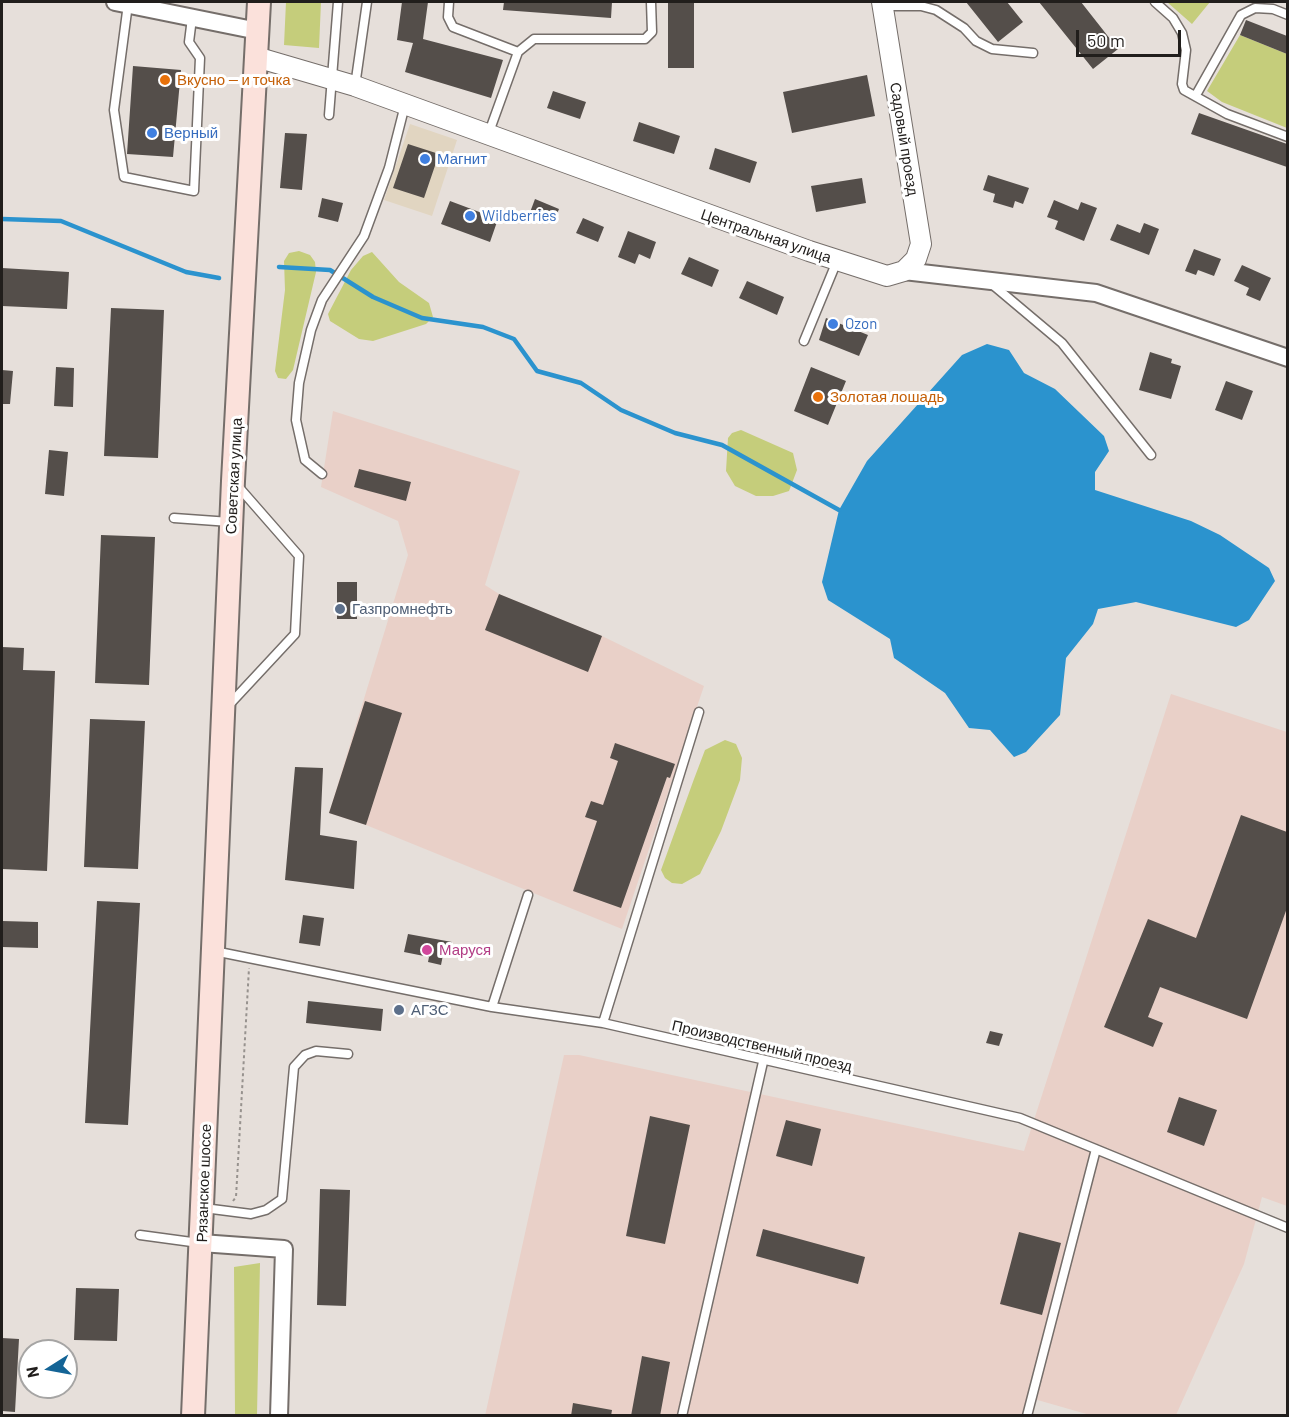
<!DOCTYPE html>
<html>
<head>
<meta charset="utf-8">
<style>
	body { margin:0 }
	#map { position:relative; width:1289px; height:1417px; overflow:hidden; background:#e6dfda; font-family:Barlow,sans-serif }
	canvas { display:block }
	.frame { position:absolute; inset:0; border:3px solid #211e1c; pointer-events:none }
	.north { position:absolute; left:18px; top:1339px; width:60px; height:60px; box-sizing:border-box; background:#fff; border:2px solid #a6a5a4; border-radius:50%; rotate:259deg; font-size:16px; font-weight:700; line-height:24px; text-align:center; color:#211e1c }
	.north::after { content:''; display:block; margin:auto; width:21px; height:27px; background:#146496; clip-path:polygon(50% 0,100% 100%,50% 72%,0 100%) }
	.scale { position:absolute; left:1076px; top:30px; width:105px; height:27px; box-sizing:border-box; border:3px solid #211e1c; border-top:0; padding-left:8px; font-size:18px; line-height:21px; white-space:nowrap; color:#211e1c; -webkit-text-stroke:4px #fff; paint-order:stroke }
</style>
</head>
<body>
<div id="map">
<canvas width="1289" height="1417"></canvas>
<div class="frame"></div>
<div class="north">N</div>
<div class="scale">50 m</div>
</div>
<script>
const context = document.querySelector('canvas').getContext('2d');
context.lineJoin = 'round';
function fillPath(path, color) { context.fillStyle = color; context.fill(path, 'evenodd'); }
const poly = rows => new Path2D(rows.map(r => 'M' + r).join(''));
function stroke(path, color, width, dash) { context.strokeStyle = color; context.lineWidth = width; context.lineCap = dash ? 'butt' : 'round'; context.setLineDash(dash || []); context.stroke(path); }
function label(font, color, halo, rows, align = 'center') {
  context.font = font + ' Barlow,sans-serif'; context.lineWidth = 6; context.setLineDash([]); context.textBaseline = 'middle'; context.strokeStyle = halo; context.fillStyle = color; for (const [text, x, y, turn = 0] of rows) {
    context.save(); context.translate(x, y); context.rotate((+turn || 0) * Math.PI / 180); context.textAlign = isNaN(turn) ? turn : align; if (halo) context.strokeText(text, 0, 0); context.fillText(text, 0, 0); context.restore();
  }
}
fillPath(poly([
	[410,124,457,140,432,216,384,200]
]), '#e1d5c1');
fillPath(poly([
	[333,411,520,471,485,585,499,594,602,636,704,686,622,929,366,825,329,813,408,555,398,521,321,487],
	[1171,694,1287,732,1287,1206,1262,1197,1244,1264,1176,1415,1090,1415,1027,1397,1022,1416,485,1416,564,1055,579,1055,1024,1151]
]), '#e9d0c8');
fillPath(poly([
	[286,2,321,2,319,48,284,45],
	[1167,2,1210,2,1192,24],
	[1240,35,1287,54,1287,128,1222,102,1207,91],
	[299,251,310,255,315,262,316,272,293,370,286,379,278,378,275,371,285,290,284,261,289,253],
	[372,252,399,282,429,303,433,317,426,324,373,341,359,339,330,321,328,314,351,270,363,256],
	[741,430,793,453,797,470,789,491,773,496,756,496,735,486,726,471,728,438,732,433],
	[725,740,736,744,742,758,740,780,721,831,700,874,682,884,672,883,665,878,661,870,694,779,705,750],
	[260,1263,257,1415,235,1415,234,1267]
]), '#c5cd7b');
fillPath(poly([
	[987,344,1009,350,1024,373,1055,389,1104,436,1109,451,1095,472,1095,490,1191,521,1220,535,1269,568,1275,581,1249,620,1236,627,1136,602,1098,609,1093,624,1066,658,1060,715,1026,752,1014,757,990,730,969,728,945,693,894,658,890,639,828,600,822,582,839,510,867,461,962,355]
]), '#2b93ce');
stroke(poly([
	[2,219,61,221,186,272,219,278],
	[279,267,330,270,373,297,422,318,483,327,514,339,537,371,581,383,621,410,675,433,722,445,839,510]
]), '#2b93ce', 4.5);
fillPath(poly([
	[402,2,428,2,423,39,503,60,491,98,405,72,413,43,397,40],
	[504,2,612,2,611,18,503,10],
	[668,2,694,2,694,68,668,68],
	[966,2,1007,2,1023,22,998,42],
	[1039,2,1081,2,1118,49,1093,69],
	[1246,20,1287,36,1287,54,1240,35],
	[133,66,181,70,173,157,127,154],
	[867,75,875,116,792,133,783,92],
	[553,91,586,102,580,119,547,108],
	[1199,113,1287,144,1287,167,1191,134],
	[639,122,680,136,674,154,633,141],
	[285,133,307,134,302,190,280,188],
	[408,144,439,154,424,198,393,188],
	[715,148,757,162,750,183,709,169],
	[988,175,1029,188,1023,204,1015,201,1013,208,993,202,995,194,983,190],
	[862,178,866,203,816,212,811,186],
	[322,198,343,203,338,222,318,217],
	[535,199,559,209,553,224,529,215],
	[1054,200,1078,210,1081,202,1097,208,1084,241,1055,229,1058,221,1047,217],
	[450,201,498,219,490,242,441,224],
	[583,218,604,227,598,242,576,233],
	[1144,223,1159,229,1149,255,1110,240,1117,224,1140,233],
	[628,231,656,242,650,259,639,254,635,264,618,257],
	[1194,249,1221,259,1214,276,1198,270,1196,275,1185,271],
	[689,257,719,270,712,287,681,274],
	[1242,265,1271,278,1260,301,1246,295,1249,288,1234,281],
	[2,268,69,272,67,309,2,306],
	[747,281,784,297,777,315,739,298],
	[111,308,164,310,158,458,104,456],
	[826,318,868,335,859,356,819,340],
	[1150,352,1172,359,1171,363,1181,366,1171,399,1139,390],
	[56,367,74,368,73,407,54,406],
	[811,367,846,381,828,425,794,411],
	[2,370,13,371,10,404,2,404],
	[1226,381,1253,391,1242,420,1215,410],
	[49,450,68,452,64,496,45,494],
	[359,469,411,482,406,501,354,487],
	[101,535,155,537,149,685,95,683],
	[337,582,357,582,357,619,337,619],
	[499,594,602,636,588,672,485,630],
	[2,647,24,648,23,670,55,671,47,871,2,869],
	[365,701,402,713,366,825,329,813],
	[90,719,145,721,138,869,84,867],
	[615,743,675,764,670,778,667,777,621,908,573,891,597,821,585,817,591,801,603,805,618,761,610,758],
	[295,767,323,768,320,835,357,841,354,889,285,880],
	[1241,815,1287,832,1287,908,1247,1019,1160,987,1148,1017,1163,1023,1153,1047,1104,1027,1148,919,1196,938],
	[97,901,140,903,128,1125,85,1123],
	[303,915,324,918,320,946,299,943],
	[2,921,38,922,38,948,2,947],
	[408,934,452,942,448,956,443,955,441,965,428,962,429,957,404,952],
	[308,1001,383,1009,381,1031,306,1023],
	[990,1031,1003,1034,999,1046,986,1043],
	[1179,1097,1217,1110,1204,1146,1167,1132],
	[650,1116,690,1125,665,1244,626,1236],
	[786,1120,821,1129,812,1166,776,1156],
	[320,1189,350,1190,346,1306,317,1305],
	[763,1229,865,1257,858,1284,756,1256],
	[1019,1232,1061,1243,1042,1315,1000,1304],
	[76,1288,119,1289,117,1341,74,1340],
	[2,1338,19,1339,15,1412,2,1411],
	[642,1356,670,1362,660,1416,631,1416],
	[573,1403,612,1410,611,1416,571,1416]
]), '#544e4a');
const service = poly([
	[449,2,448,17,453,27,518,52],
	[1155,2,1173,18,1182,33,1186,50,1182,84,1184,90,1227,114,1288,137],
	[128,4,114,110,124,177,194,191,200,58,189,42,192,18],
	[883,6,921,6,936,10,964,28,976,41,992,49,1033,53],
	[355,86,367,2],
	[1196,95,1241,15,1255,8,1273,9,1288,15],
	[329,115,338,2],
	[488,135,518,52,534,39,645,39,652,32,651,2],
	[993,285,1062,343,1151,455],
	[804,341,837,261],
	[322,474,305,460,296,420,299,383,311,330,322,300,364,236,389,168,405,105],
	[174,518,230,522],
	[228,706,295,634,299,556,236,484],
	[214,951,492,1007,603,1023,1020,1118,1288,1228],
	[492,1007,528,895],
	[603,1023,699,712],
	[204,1208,251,1214,266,1210,282,1199,294,1067,305,1055,316,1051,348,1054],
	[140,1235,199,1243],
	[682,1416,763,1062],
	[1027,1416,1096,1149]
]);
const minor = poly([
	[115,2,258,31],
	[904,271,1096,293,1288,358],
	[201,1243,284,1249,279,1416]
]);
const tertiary = poly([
	[256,57,355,86,809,251,887,276,904,271,916,259,921,244,882,2]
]);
const secondary = poly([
	[193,1416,233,481,259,2]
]);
stroke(service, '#756e6a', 11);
stroke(minor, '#756e6a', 20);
stroke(tertiary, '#756e6a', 22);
stroke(secondary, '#756e6a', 26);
stroke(poly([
	[233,1201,236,1197,249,968]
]), '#97928e', 2, [3, 3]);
stroke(service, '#fff', 8);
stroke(minor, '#fff', 16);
stroke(tertiary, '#fff', 20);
stroke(secondary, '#fbe1db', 22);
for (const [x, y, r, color] of [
	[165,80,6,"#e8710a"],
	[152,133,6,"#3f7fe0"],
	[425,159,6,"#3f7fe0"],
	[470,216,6,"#3f7fe0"],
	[833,324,6,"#3f7fe0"],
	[818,397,6,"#e8710a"],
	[340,609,6,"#5c6f8a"],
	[427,950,6,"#d1479c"],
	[399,1010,6,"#5c6f8a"]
]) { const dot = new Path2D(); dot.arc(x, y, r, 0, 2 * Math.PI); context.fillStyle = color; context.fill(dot); stroke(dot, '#fff', 2); }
label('15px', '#c56008', '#fff', [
	["Вкусно — и точка",177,80],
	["Золотая лошадь",830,397]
], 'left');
label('15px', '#366cbe', '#fff', [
	["Верный",164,133],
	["Магнит",437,159],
	["Wildberries",482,216],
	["Ozon",845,324]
], 'left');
label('15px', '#211e1c', '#fff', [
	["Садовый проезд",904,139,81],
	["Центральная улица",766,236,19],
	["Советская улица",234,476,-87],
	["Производственный проезд",762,1046,13],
	["Рязанское шоссе",204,1183,-88]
]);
label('15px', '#4e5e75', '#fff', [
	["Газпромнефть",352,609],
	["АГЗС",411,1010]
], 'left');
label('15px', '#b23c85', '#fff', [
	["Маруся",439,950]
], 'left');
</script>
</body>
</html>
